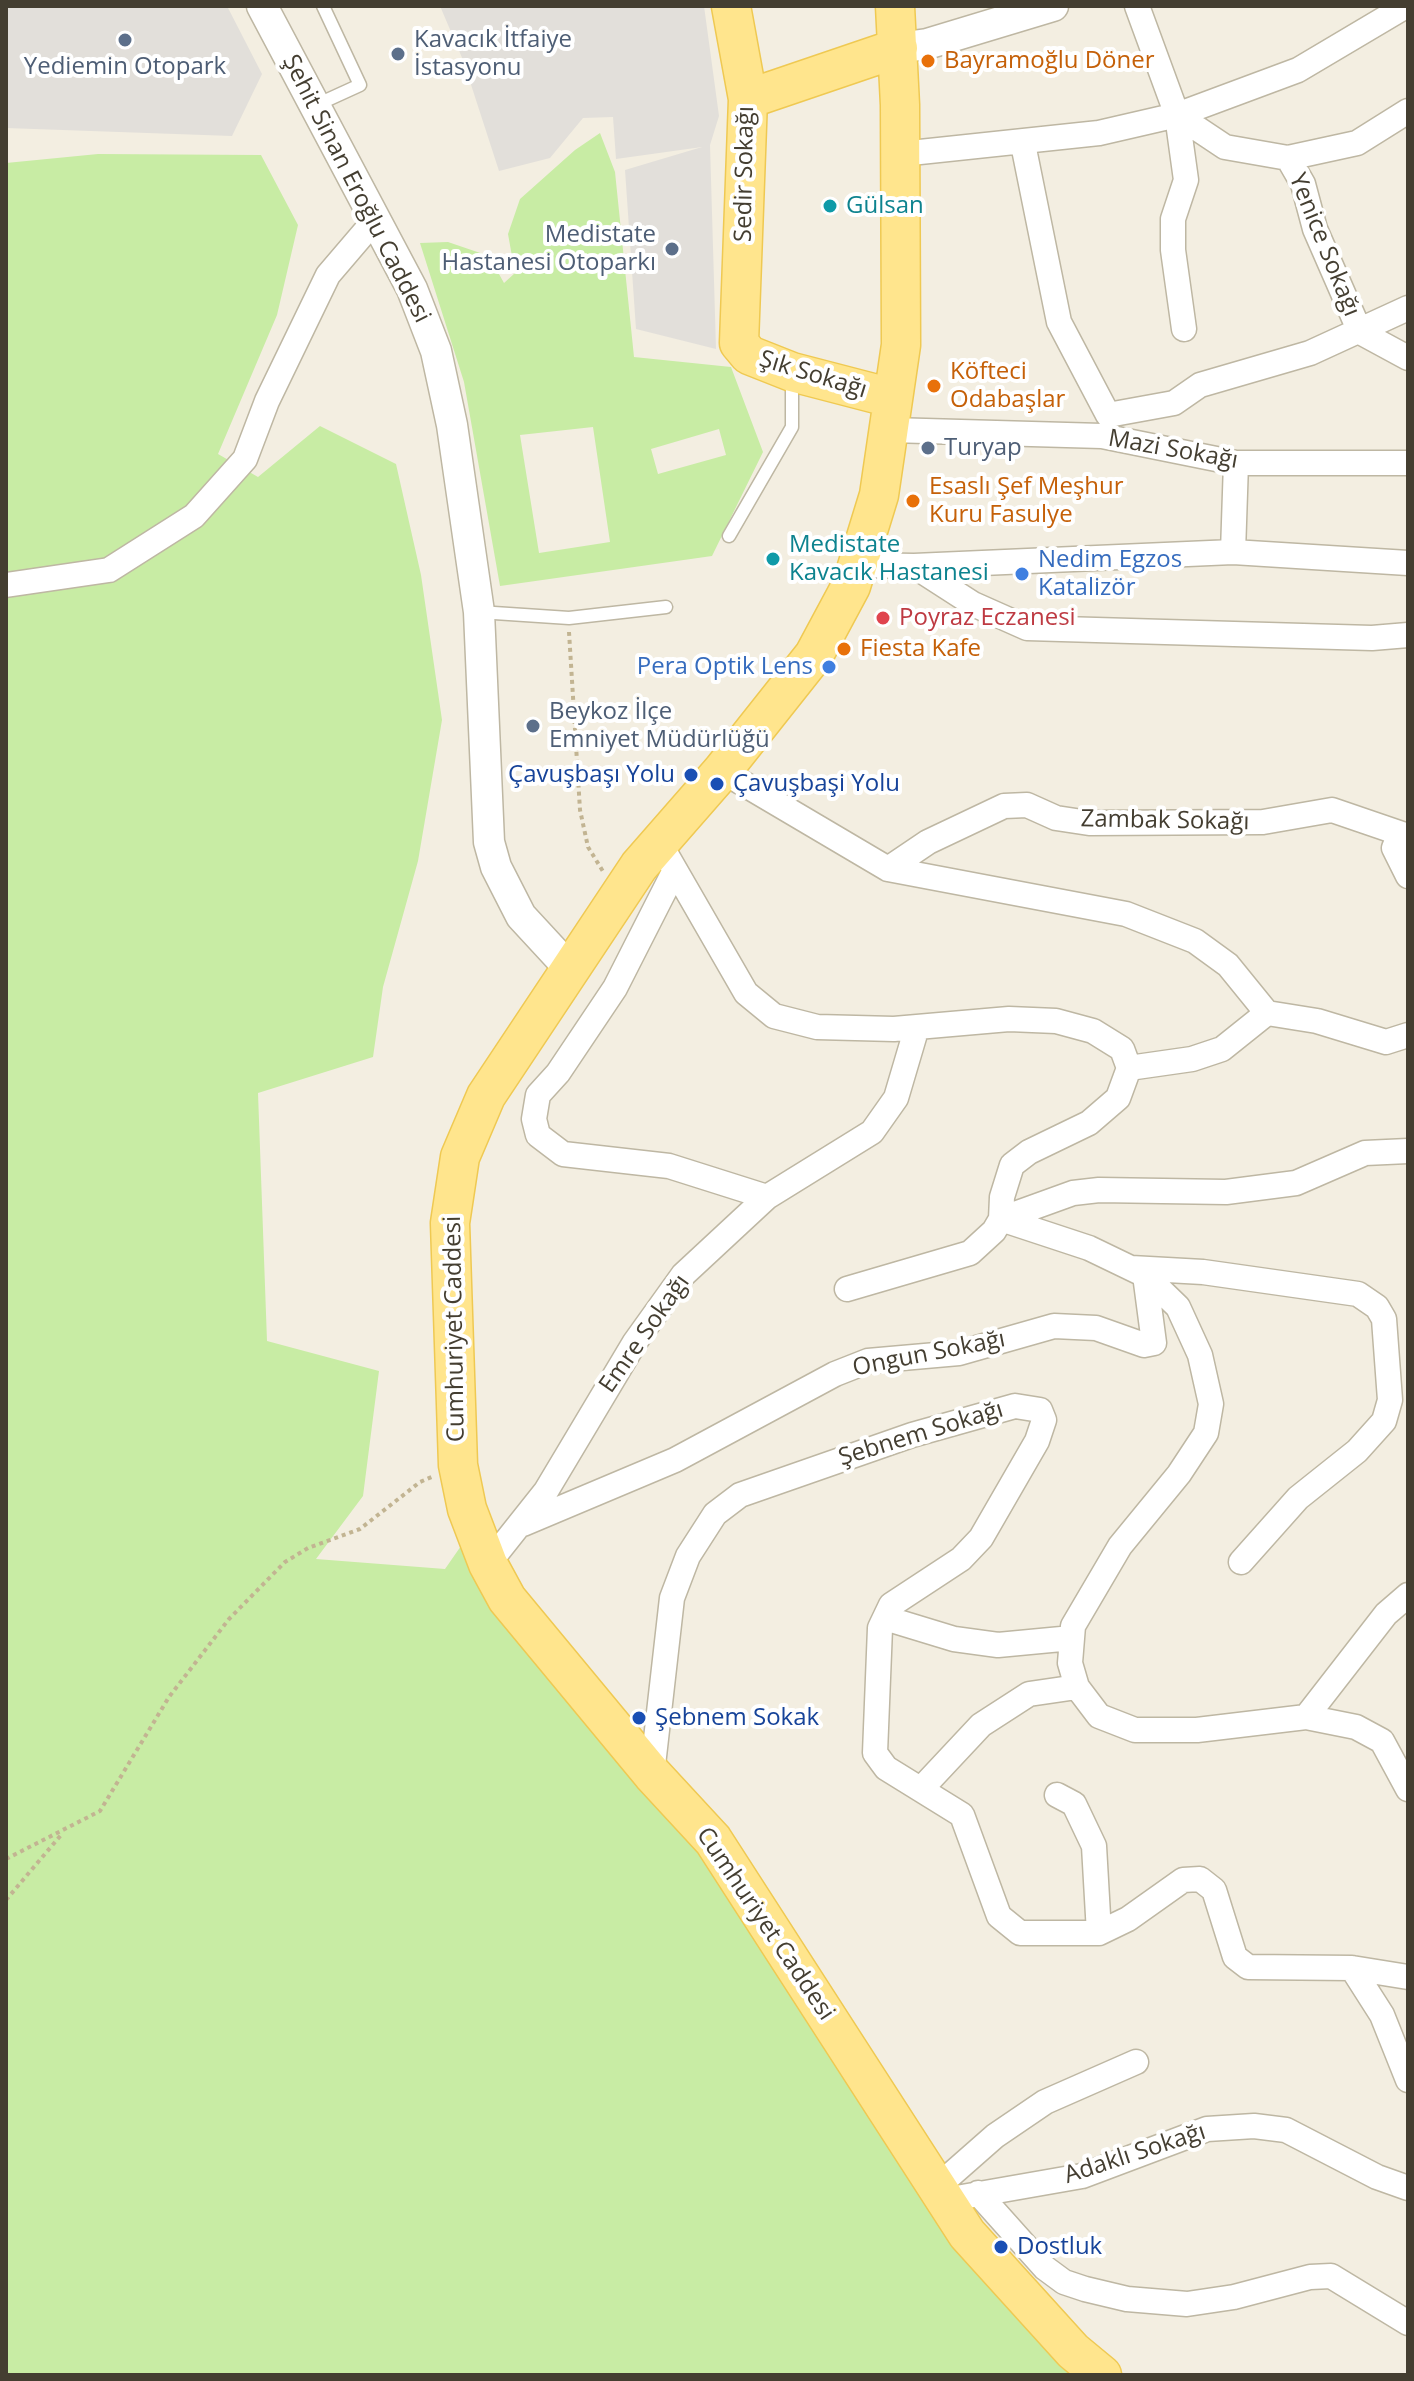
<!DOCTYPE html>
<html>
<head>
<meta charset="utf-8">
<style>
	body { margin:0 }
	#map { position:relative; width:1414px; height:2381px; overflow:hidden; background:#f3eee1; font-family:"Open Sans",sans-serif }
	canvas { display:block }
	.frame { position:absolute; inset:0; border:8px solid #443e31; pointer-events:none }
</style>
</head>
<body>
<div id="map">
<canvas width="1414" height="2381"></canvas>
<div class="frame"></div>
</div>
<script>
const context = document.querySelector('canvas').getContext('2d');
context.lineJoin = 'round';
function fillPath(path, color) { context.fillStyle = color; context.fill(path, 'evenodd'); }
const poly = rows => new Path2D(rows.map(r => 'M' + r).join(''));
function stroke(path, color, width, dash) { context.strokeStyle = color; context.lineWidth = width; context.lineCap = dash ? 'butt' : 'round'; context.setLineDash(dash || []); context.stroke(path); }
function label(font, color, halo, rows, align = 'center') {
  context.font = font + ' "Open Sans",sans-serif'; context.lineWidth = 8; context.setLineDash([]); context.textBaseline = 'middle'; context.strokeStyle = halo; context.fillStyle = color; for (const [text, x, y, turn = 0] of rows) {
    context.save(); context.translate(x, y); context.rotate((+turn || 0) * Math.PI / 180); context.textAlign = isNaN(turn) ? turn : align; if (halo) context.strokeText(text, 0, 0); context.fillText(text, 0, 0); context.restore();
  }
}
fillPath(poly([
	[600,133,615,172,634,357,731,367,763,452,712,556,500,586,464,382,420,243,448,242,489,256,504,283,515,273,508,234,520,199,575,150],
	[593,427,610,542,539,553,520,435],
	[719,429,726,455,658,474,651,449],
	[98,154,261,155,298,225,277,315,218,454,258,477,320,426,396,464,421,575,442,720,418,861,383,987,373,1057,258,1093,267,1341,379,1371,363,1496,316,1559,445,1569,461,1546,602,1728,711,1853,1080,2375,6,2375,6,163]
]), '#c8eca4');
fillPath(poly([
	[6,6,227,6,262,74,232,136,6,128],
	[440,6,704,6,719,116,710,145,716,349,636,329,625,170,702,147,616,159,613,117,583,118,550,158,499,171,463,60]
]), '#e2dfda');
const service = poly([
	[314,106,360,85,323,6],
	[729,536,792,427,792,376],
	[479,612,569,618,666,607]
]);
const minor = poly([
	[1137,6,1177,115,1186,180,1173,219,1173,250,1184,329],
	[1177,115,1225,147,1288,158,1357,143,1408,111],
	[1023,144,1059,322,1108,415,1174,403,1200,385,1310,353,1408,308],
	[901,154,1099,133,1177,115,1298,70,1406,6],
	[1288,158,1303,184,1315,229,1360,332],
	[1360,332,1408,358],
	[890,430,1102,436,1236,463,1408,463],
	[1233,552,1236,463],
	[858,565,914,566,1233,552,1408,563],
	[914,566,973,604,1027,628,1372,638,1408,635],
	[6,585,109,570,194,516,245,459,267,401,328,275,375,220],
	[722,771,888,869,1126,914,1195,941,1228,965,1267,1013],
	[1399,836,1394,848,1408,876],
	[659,842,746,993,774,1016,817,1027,894,1029,1009,1019,1056,1021,1093,1031,1122,1049,1129,1068,1118,1098,1089,1123,1029,1152,1012,1165,1002,1197,1001,1219,994,1231,970,1253,847,1289],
	[888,869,928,842,1004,806,1027,805,1056,818,1089,823,1263,822,1332,810,1408,836],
	[675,870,615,988,558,1073,538,1095,534,1119,538,1135,563,1154,669,1166,767,1197],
	[1129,1068,1192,1059,1222,1049,1267,1013,1317,1021,1386,1042,1408,1035],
	[1001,1219,1089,1248,1145,1275,1178,1307,1200,1355,1211,1404,1206,1433,1179,1474,1120,1546,1073,1626,1070,1663,1077,1687,1099,1716,1135,1730,1197,1730,1306,1717,1356,1727,1382,1741,1408,1789],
	[1001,1219,1073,1193,1099,1190,1226,1192,1296,1183,1365,1153,1408,1151],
	[1131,1268,1203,1272,1358,1294,1377,1307,1384,1319,1390,1400,1384,1421,1357,1451,1298,1498,1241,1562],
	[523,1524,675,1460,835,1374,868,1361,959,1353,1054,1326,1096,1328,1144,1345,1154,1343,1145,1275],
	[488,1564,546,1491,635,1342,683,1275,767,1197,872,1132,896,1098,917,1027],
	[885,1618,954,1639,998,1645,1072,1638],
	[1306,1717,1386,1614,1408,1595],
	[652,1774,672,1598,688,1556,715,1514,740,1495,912,1435,1015,1406,1040,1410,1044,1420,1037,1441,981,1538,961,1559,891,1605,880,1628,875,1753,886,1768,962,1815,999,1916,1020,1933,1099,1933,1128,1919,1183,1880,1200,1879,1214,1890,1235,1957,1248,1967,1352,1968,1408,1977],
	[922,1788,981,1725,1029,1694,1077,1687],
	[1057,1795,1074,1804,1094,1846,1099,1933],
	[1352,1968,1382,2015,1408,2080],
	[937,2187,995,2136,1045,2102,1136,2062],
	[978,2193,1045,2268,1064,2282,1085,2289,1127,2299,1187,2304,1234,2297,1310,2277,1331,2276,1408,2323],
	[945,2200,1082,2176,1207,2129,1254,2126,1286,2130,1377,2177,1408,2188]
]);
const tertiary = poly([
	[262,6,412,289,436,351,452,425,479,612,489,842,496,867,521,916,570,969],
	[898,48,927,44,1053,6]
]);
const primary = poly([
	[731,6,748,99,739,343,749,355,792,372,892,398],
	[895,6,900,105,901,345,879,495,851,586,814,655,722,771,639,866,486,1096,460,1157,450,1223,458,1465,467,1509,488,1564,507,1599,652,1774,713,1840,967,2234,1073,2351,1102,2375],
	[748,99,898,48]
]);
stroke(service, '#beb7a3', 15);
stroke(minor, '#beb7a3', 27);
stroke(tertiary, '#beb7a3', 33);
stroke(primary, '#efc952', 41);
stroke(poly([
	[569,632,580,810,588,847,604,873],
	[6,1859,100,1811,169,1697,229,1619,285,1562,308,1548,360,1529,420,1482,434,1476],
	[6,1900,61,1835]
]), '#c2b492', 4, [4, 4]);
stroke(service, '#fff', 12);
stroke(minor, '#fff', 24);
stroke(tertiary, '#fff', 30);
stroke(primary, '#ffe58d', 38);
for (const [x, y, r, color] of [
	[125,40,8,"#5c6f8a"],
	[398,54,8,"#5c6f8a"],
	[928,61,8,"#e8710a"],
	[830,206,8,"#0f9aa8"],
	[672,249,8,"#5c6f8a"],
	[934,386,8,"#e8710a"],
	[928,448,8,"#5c6f8a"],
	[913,501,8,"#e8710a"],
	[773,559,8,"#0f9aa8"],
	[1022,574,8,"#3f7fe0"],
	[883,618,8,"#e0444e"],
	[844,649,8,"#e8710a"],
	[829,667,8,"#3f7fe0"],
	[533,726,8,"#5c6f8a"],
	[691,775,8,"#1a4fb4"],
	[717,784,8,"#1a4fb4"],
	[639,1718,8,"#1a4fb4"],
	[1001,2247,8,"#1a4fb4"]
]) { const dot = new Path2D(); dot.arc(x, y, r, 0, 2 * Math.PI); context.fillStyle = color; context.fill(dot); stroke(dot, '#fff', 3); }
label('24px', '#4e5e75', '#fff', [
	["Kavacık İtfaiye",414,40],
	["İstasyonu",414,68],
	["Yediemin Otopark",125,67,"center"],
	["Medistate",656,235,"right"],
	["Hastanesi Otoparkı",656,263,"right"],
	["Turyap",944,448],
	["Beykoz İlçe",549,712],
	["Emniyet Müdürlüğü",549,740]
], 'left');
label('24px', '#c56008', '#fff', [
	["Bayramoğlu Döner",944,61],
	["Köfteci",950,372],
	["Odabaşlar",950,400],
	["Esaslı Şef Meşhur",929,487],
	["Kuru Fasulye",929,515],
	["Fiesta Kafe",860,649]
], 'left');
label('24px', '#443e31', '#fff', [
	["Sedir Sokağı",745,174,-89],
	["Şehit Sinan Eroğlu Caddesi",356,189,63],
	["Yenice Sokağı",1324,245,68],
	["Şık Sokağı",813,375,17],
	["Mazi Sokağı",1173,450,10],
	["Zambak Sokağı",1165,821,1],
	["Cumhuriyet Caddesi",455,1329,-91],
	["Emre Sokağı",645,1334,-55],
	["Ongun Sokağı",929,1354,-11],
	["Şebnem Sokağı",921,1434,-17],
	["Cumhuriyet Caddesi",765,1924,56],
	["Adaklı Sokağı",1135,2154,-18]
]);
label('24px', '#0d838f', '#fff', [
	["Gülsan",846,206],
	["Medistate",789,545],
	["Kavacık Hastanesi",789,573]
], 'left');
label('24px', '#366cbe', '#fff', [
	["Nedim Egzos",1038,560],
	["Katalizör",1038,588],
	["Pera Optik Lens",813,667,"right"]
], 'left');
label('24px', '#be3a42', '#fff', [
	["Poyraz Eczanesi",899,618]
], 'left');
label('24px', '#164399', '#fff', [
	["Çavuşbaşı Yolu",675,775,"right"],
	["Çavuşbaşi Yolu",733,784],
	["Şebnem Sokak",655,1718],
	["Dostluk",1017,2247]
], 'left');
</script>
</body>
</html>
